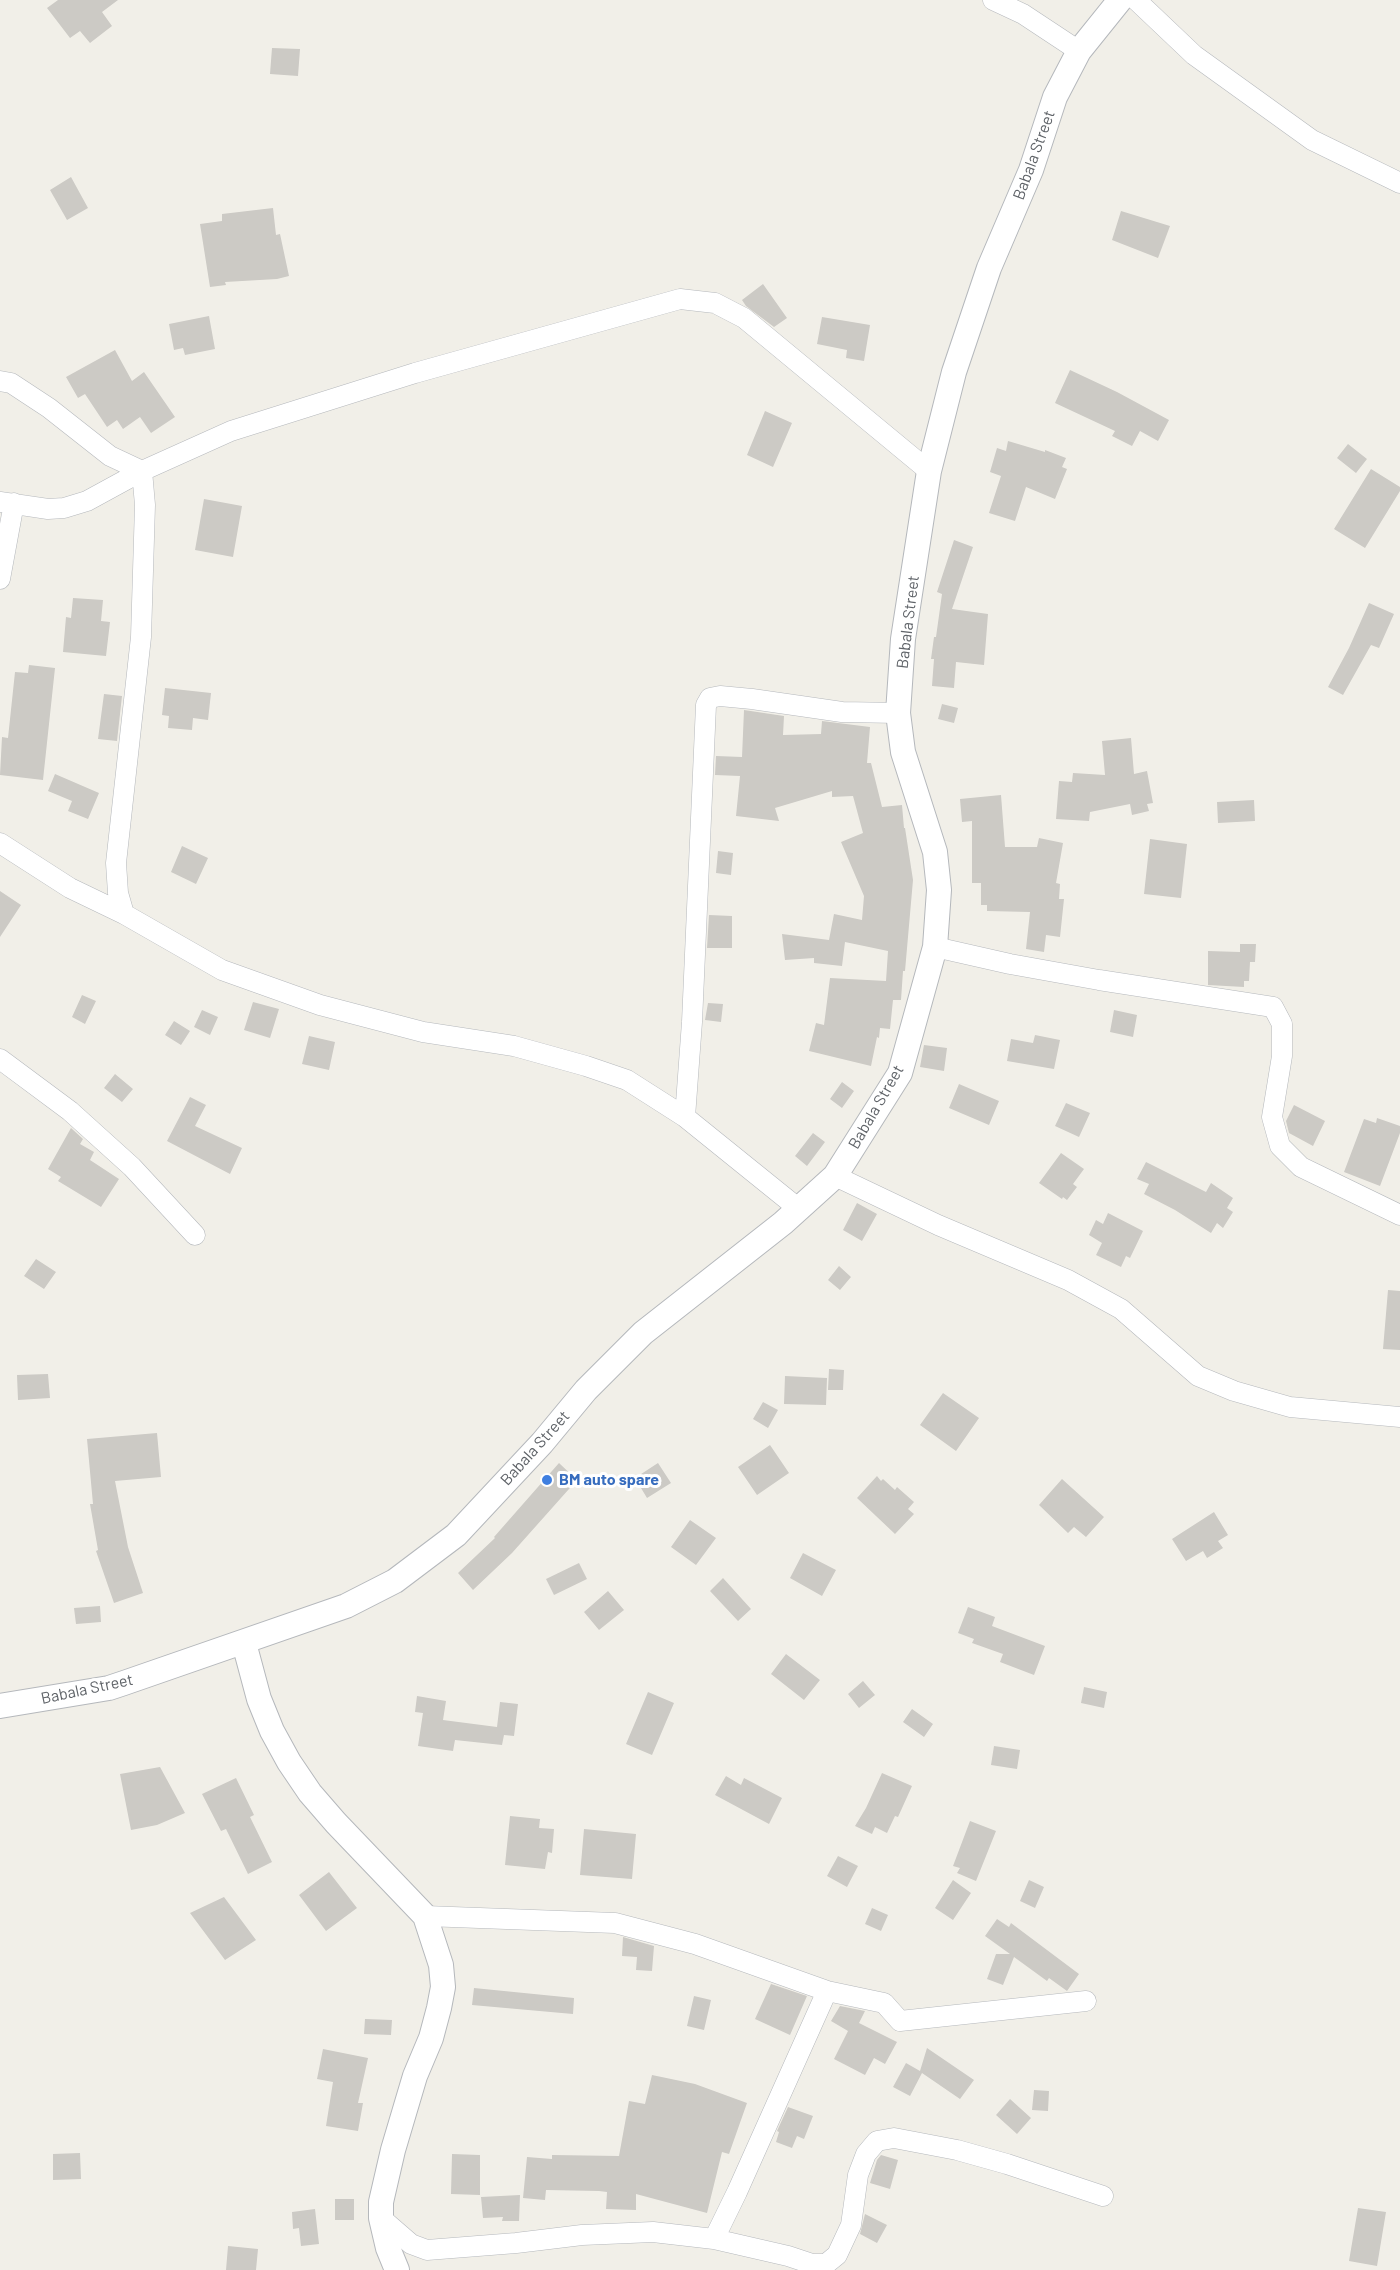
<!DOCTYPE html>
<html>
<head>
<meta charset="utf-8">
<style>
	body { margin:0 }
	canvas { display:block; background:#f1efe8 }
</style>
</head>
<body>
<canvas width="1400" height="2270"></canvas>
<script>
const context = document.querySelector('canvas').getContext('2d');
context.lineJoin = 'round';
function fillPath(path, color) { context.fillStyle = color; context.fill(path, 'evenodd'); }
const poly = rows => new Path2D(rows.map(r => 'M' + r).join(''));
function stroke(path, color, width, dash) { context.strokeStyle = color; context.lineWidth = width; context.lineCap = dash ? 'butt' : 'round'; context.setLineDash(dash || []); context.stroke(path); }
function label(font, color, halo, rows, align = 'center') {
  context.font = font + ' Barlow,sans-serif'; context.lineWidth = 6; context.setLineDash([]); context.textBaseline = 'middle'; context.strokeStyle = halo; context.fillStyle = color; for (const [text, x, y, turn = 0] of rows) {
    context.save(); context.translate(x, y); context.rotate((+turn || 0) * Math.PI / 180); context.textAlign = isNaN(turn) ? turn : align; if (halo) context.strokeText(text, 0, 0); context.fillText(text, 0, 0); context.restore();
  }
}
fillPath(poly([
	[58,0,118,0,102,12,112,26,90,43,80,31,70,38,47,8],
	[272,48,300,49,298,76,270,74],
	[71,177,88,208,67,220,50,190],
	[273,208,276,235,280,234,289,276,277,279,225,282,226,285,210,287,200,224,222,221,222,214],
	[1121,211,1170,226,1158,258,1112,240],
	[763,284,787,318,774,327,746,306,742,300],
	[209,316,215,349,185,355,183,348,174,350,169,324],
	[822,317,870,325,864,361,846,358,847,350,817,344],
	[115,350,132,381,144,372,175,417,151,433,140,417,123,429,117,420,107,427,85,394,78,398,66,377],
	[1070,370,1117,392,1169,420,1158,441,1140,431,1132,446,1112,436,1115,431,1055,403],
	[765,411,792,423,773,467,747,455],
	[1008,441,1045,452,1045,450,1066,458,1062,467,1067,469,1055,499,1026,487,1015,521,989,513,1001,476,990,472,997,448,1006,451],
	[1348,444,1367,459,1356,473,1337,458],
	[1371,469,1400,487,1400,491,1365,548,1334,529],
	[204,499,242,506,233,557,195,550],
	[954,540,973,547,952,609,988,614,984,665,956,662,954,688,932,686,934,659,931,659,934,637,936,637,942,594,937,592],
	[73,598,103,600,101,621,110,622,106,656,63,652,66,617,71,618],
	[1369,603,1394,614,1379,648,1371,645,1343,695,1328,687,1349,648],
	[29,665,55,668,43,780,0,775,2,737,8,738,15,672,28,673],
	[165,688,211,693,208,720,193,718,192,730,168,728,169,716,162,715],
	[104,694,122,696,117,741,98,739],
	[942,704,958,708,954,723,938,719],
	[744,710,784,716,783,735,821,734,822,721,870,727,867,763,871,763,882,807,902,805,904,828,905,828,913,880,905,971,903,971,901,1000,893,1000,890,1029,880,1028,879,1038,877,1037,871,1066,809,1051,816,1023,824,1025,830,978,886,981,888,951,845,942,842,966,814,963,814,958,785,960,782,934,829,940,834,914,862,920,864,896,841,842,863,833,853,796,832,797,832,791,775,808,779,821,736,816,740,776,715,775,716,756,742,757],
	[1131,738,1134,774,1147,771,1153,803,1147,804,1149,811,1132,815,1130,804,1090,812,1089,821,1056,819,1059,781,1072,782,1073,773,1105,775,1102,741],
	[55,774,99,793,88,819,68,811,72,801,48,791],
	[1001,795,1005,847,1037,847,1039,838,1063,843,1056,883,1060,884,1059,899,1064,899,1060,937,1046,935,1044,952,1026,949,1030,912,987,911,987,905,981,905,981,883,972,883,972,821,962,822,960,799],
	[1254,800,1255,821,1218,823,1217,802],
	[1150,839,1187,844,1181,898,1144,894],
	[182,846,208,858,196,884,171,872],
	[718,851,733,853,731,875,716,873],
	[0,891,21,905,0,937],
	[709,915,732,916,732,948,707,948],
	[1240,944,1256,944,1255,962,1250,962,1249,981,1244,981,1244,987,1208,985,1208,951,1240,952],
	[82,995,96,1001,85,1024,72,1017],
	[253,1002,279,1009,270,1038,244,1030],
	[708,1003,723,1004,721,1022,705,1020],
	[202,1010,218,1017,210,1035,194,1027],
	[1114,1010,1137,1015,1133,1037,1110,1032],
	[174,1021,190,1031,181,1045,165,1035],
	[1035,1035,1060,1040,1054,1069,1007,1061,1011,1039,1033,1043],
	[309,1036,335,1042,329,1070,302,1064],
	[924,1045,947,1048,944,1071,920,1067],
	[115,1074,133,1089,122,1102,104,1088],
	[842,1082,854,1091,842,1108,830,1099],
	[959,1084,999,1101,989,1125,949,1108],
	[190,1097,206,1105,195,1126,242,1148,230,1174,167,1141],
	[1066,1103,1090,1113,1079,1137,1055,1126],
	[1294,1105,1325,1121,1313,1146,1289,1133,1286,1121],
	[1377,1118,1400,1126,1400,1133,1380,1186,1344,1172,1364,1119,1376,1123],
	[71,1128,83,1139,80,1144,94,1152,90,1160,119,1179,101,1207,58,1181,61,1177,48,1169],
	[813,1133,825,1142,807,1166,795,1156],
	[1061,1153,1084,1169,1073,1184,1077,1187,1067,1200,1063,1197,1062,1199,1039,1183],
	[1146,1162,1206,1192,1211,1183,1233,1198,1227,1208,1233,1212,1223,1228,1217,1223,1211,1233,1175,1210,1144,1194,1149,1184,1137,1179],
	[857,1203,877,1214,862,1241,843,1230],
	[1108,1213,1143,1231,1130,1258,1126,1256,1121,1267,1096,1255,1102,1243,1089,1235,1096,1220,1103,1224],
	[36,1259,56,1272,44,1289,24,1276],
	[839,1266,851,1277,840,1290,828,1280],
	[1388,1290,1400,1291,1400,1350,1383,1349],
	[829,1369,844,1370,843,1390,828,1390],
	[48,1374,50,1398,18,1400,17,1375],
	[785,1376,827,1378,826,1405,784,1404],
	[943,1393,979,1418,956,1451,920,1425],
	[763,1402,778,1410,768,1428,753,1419],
	[157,1433,161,1477,115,1481,128,1547,143,1593,114,1603,96,1551,98,1550,90,1504,93,1504,87,1439],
	[770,1445,789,1473,757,1495,738,1467],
	[559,1463,577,1480,512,1553,473,1590,458,1573,495,1538,494,1537],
	[658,1463,671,1483,647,1498,635,1478],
	[877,1476,881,1481,883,1479,895,1490,897,1487,914,1502,908,1509,914,1514,895,1534,857,1498],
	[1062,1479,1104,1517,1086,1537,1074,1527,1068,1533,1039,1505],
	[1214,1512,1228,1535,1218,1541,1223,1548,1207,1558,1203,1551,1186,1561,1172,1539],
	[690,1520,716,1538,696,1565,671,1547],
	[803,1553,836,1570,822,1596,790,1578],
	[579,1563,587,1579,554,1595,546,1579],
	[723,1578,751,1609,738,1621,710,1591],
	[608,1591,624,1610,599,1630,584,1612],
	[100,1606,101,1622,76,1624,74,1608],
	[968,1607,995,1617,992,1626,1045,1646,1034,1675,1000,1662,1003,1654,972,1643,974,1639,958,1633],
	[786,1654,820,1680,804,1700,771,1674],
	[863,1681,875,1695,859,1708,848,1694],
	[1084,1687,1107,1692,1104,1708,1081,1703],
	[648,1692,674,1703,652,1755,626,1744],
	[417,1696,446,1701,443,1720,497,1727,500,1702,518,1704,514,1736,504,1735,502,1745,455,1740,453,1751,418,1746,423,1713,415,1712],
	[912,1709,933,1724,924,1737,903,1722],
	[994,1746,1020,1750,1017,1769,991,1765],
	[160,1767,185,1813,157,1825,131,1830,120,1774],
	[882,1773,912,1786,898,1817,895,1816,887,1833,875,1827,872,1834,855,1826,866,1808],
	[726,1776,741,1785,744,1778,782,1798,769,1824,715,1795],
	[236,1778,254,1815,250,1817,272,1862,248,1874,226,1829,221,1831,202,1794],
	[510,1816,540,1819,539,1828,554,1829,552,1853,548,1852,545,1869,505,1865],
	[970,1821,996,1831,976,1881,957,1873,960,1868,953,1866],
	[584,1829,636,1834,632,1879,580,1875],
	[838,1856,858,1866,847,1887,827,1876],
	[329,1872,357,1908,326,1931,299,1895],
	[953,1880,971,1893,953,1920,935,1908],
	[1029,1880,1044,1887,1035,1908,1020,1901],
	[224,1897,256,1940,225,1960,190,1913],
	[872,1908,888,1915,881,1931,865,1924],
	[997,1919,1009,1927,1011,1923,1079,1974,1067,1991,1049,1978,1047,1981,1014,1957,1003,1985,987,1979,996,1954,1010,1954,985,1936],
	[623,1937,654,1946,652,1971,636,1970,637,1957,622,1956],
	[771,1984,807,1996,790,2035,755,2019],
	[474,1988,574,1998,573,2014,472,2005],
	[694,1996,711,2000,704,2030,687,2026],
	[840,2006,865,2011,859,2023,897,2042,885,2064,874,2058,865,2075,834,2059,848,2031,831,2021],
	[365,2019,392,2020,391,2035,364,2034],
	[927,2048,974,2080,960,2099,922,2073,910,2096,893,2087,906,2063,920,2071],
	[323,2049,368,2058,358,2103,363,2103,358,2131,326,2126,333,2082,317,2079],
	[652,2075,695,2084,747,2103,729,2154,722,2152,707,2213,636,2194,636,2210,606,2209,607,2192,599,2191,546,2190,545,2200,523,2198,527,2157,552,2159,552,2155,619,2156,629,2101,645,2104],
	[1034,2090,1049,2091,1048,2111,1032,2110],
	[1010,2099,1031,2118,1017,2134,996,2115],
	[788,2107,813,2116,804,2139,797,2136,792,2148,776,2142,779,2132,777,2131],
	[80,2153,81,2179,53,2180,53,2154],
	[452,2154,480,2155,480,2195,451,2194],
	[881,2155,898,2160,890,2189,870,2183,877,2160],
	[520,2195,519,2221,502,2221,503,2217,483,2218,481,2197],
	[335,2199,354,2199,354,2220,335,2220],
	[1358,2208,1386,2212,1377,2266,1349,2261],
	[315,2209,319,2244,301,2246,299,2228,293,2229,292,2212],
	[865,2214,887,2225,877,2243,860,2234],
	[228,2246,258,2249,256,2270,226,2270]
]), '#cccac5');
const minor = poly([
	[993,0,1023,14,1079,51],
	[1136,0,1194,55,1312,140,1400,183],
	[0,381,11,383,49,408,110,456,142,471,145,505,141,637,116,863,118,893,124,914,222,970,320,1005,423,1032,514,1046,586,1066,627,1080,685,1117,799,1209],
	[0,502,48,509,64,508,87,501,142,471,231,431,415,373,680,299,715,303,744,318,929,471],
	[0,579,14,503],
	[0,843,70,888,124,914],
	[935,947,1010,964,1099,980,1273,1007,1282,1024,1282,1056,1272,1117,1280,1146,1301,1167,1400,1215],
	[0,1059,70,1111,132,1167,195,1235],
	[685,1117,692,1022,706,705,710,698,720,696,752,699,842,712,898,713],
	[835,1176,938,1225,1068,1280,1121,1309,1198,1376,1234,1391,1290,1407,1400,1417],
	[425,1916,615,1923,695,1944,827,1991,884,2003,900,2021,1086,2001],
	[381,2218,411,2244,427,2250,516,2243,582,2235,653,2232,714,2239,788,2256,812,2264,826,2264,837,2255,851,2225,858,2175,866,2154,877,2141,894,2138,957,2150,1007,2164,1103,2196],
	[714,2239,737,2192,827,1991]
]);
const tertiary = poly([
	[244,1643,259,1699,272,1731,289,1762,310,1793,336,1823,425,1916,441,1965,443,1987,439,2008,431,2038,415,2076,393,2150,381,2202,381,2218,388,2248,397,2270],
	[0,1706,109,1688,124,1683,346,1606,395,1581,456,1535,542,1443,586,1390,643,1333,783,1223,835,1176,900,1073,935,947,939,890,935,852,903,752,898,713,903,639,929,471,954,372,989,268,1031,170,1055,97,1079,51,1120,0]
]);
stroke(minor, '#b5b8bc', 21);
stroke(tertiary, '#b5b8bc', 26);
stroke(minor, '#fff', 20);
stroke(tertiary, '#fff', 24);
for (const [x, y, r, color] of [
	[547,1480,6,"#3f7fe0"]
]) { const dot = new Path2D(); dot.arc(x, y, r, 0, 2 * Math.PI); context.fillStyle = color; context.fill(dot); stroke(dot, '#fff', 2); }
label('16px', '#5f6368', '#fff', [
	["Babala Street",1034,155,-70],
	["Babala Street",908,622,-83],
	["Babala Street",876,1107,-60],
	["Babala Street",535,1448,-48],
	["Babala Street",87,1689,-12]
]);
label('bold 16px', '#366cbe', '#fff', [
	["BM auto spare",559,1480]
], 'left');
</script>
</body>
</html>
